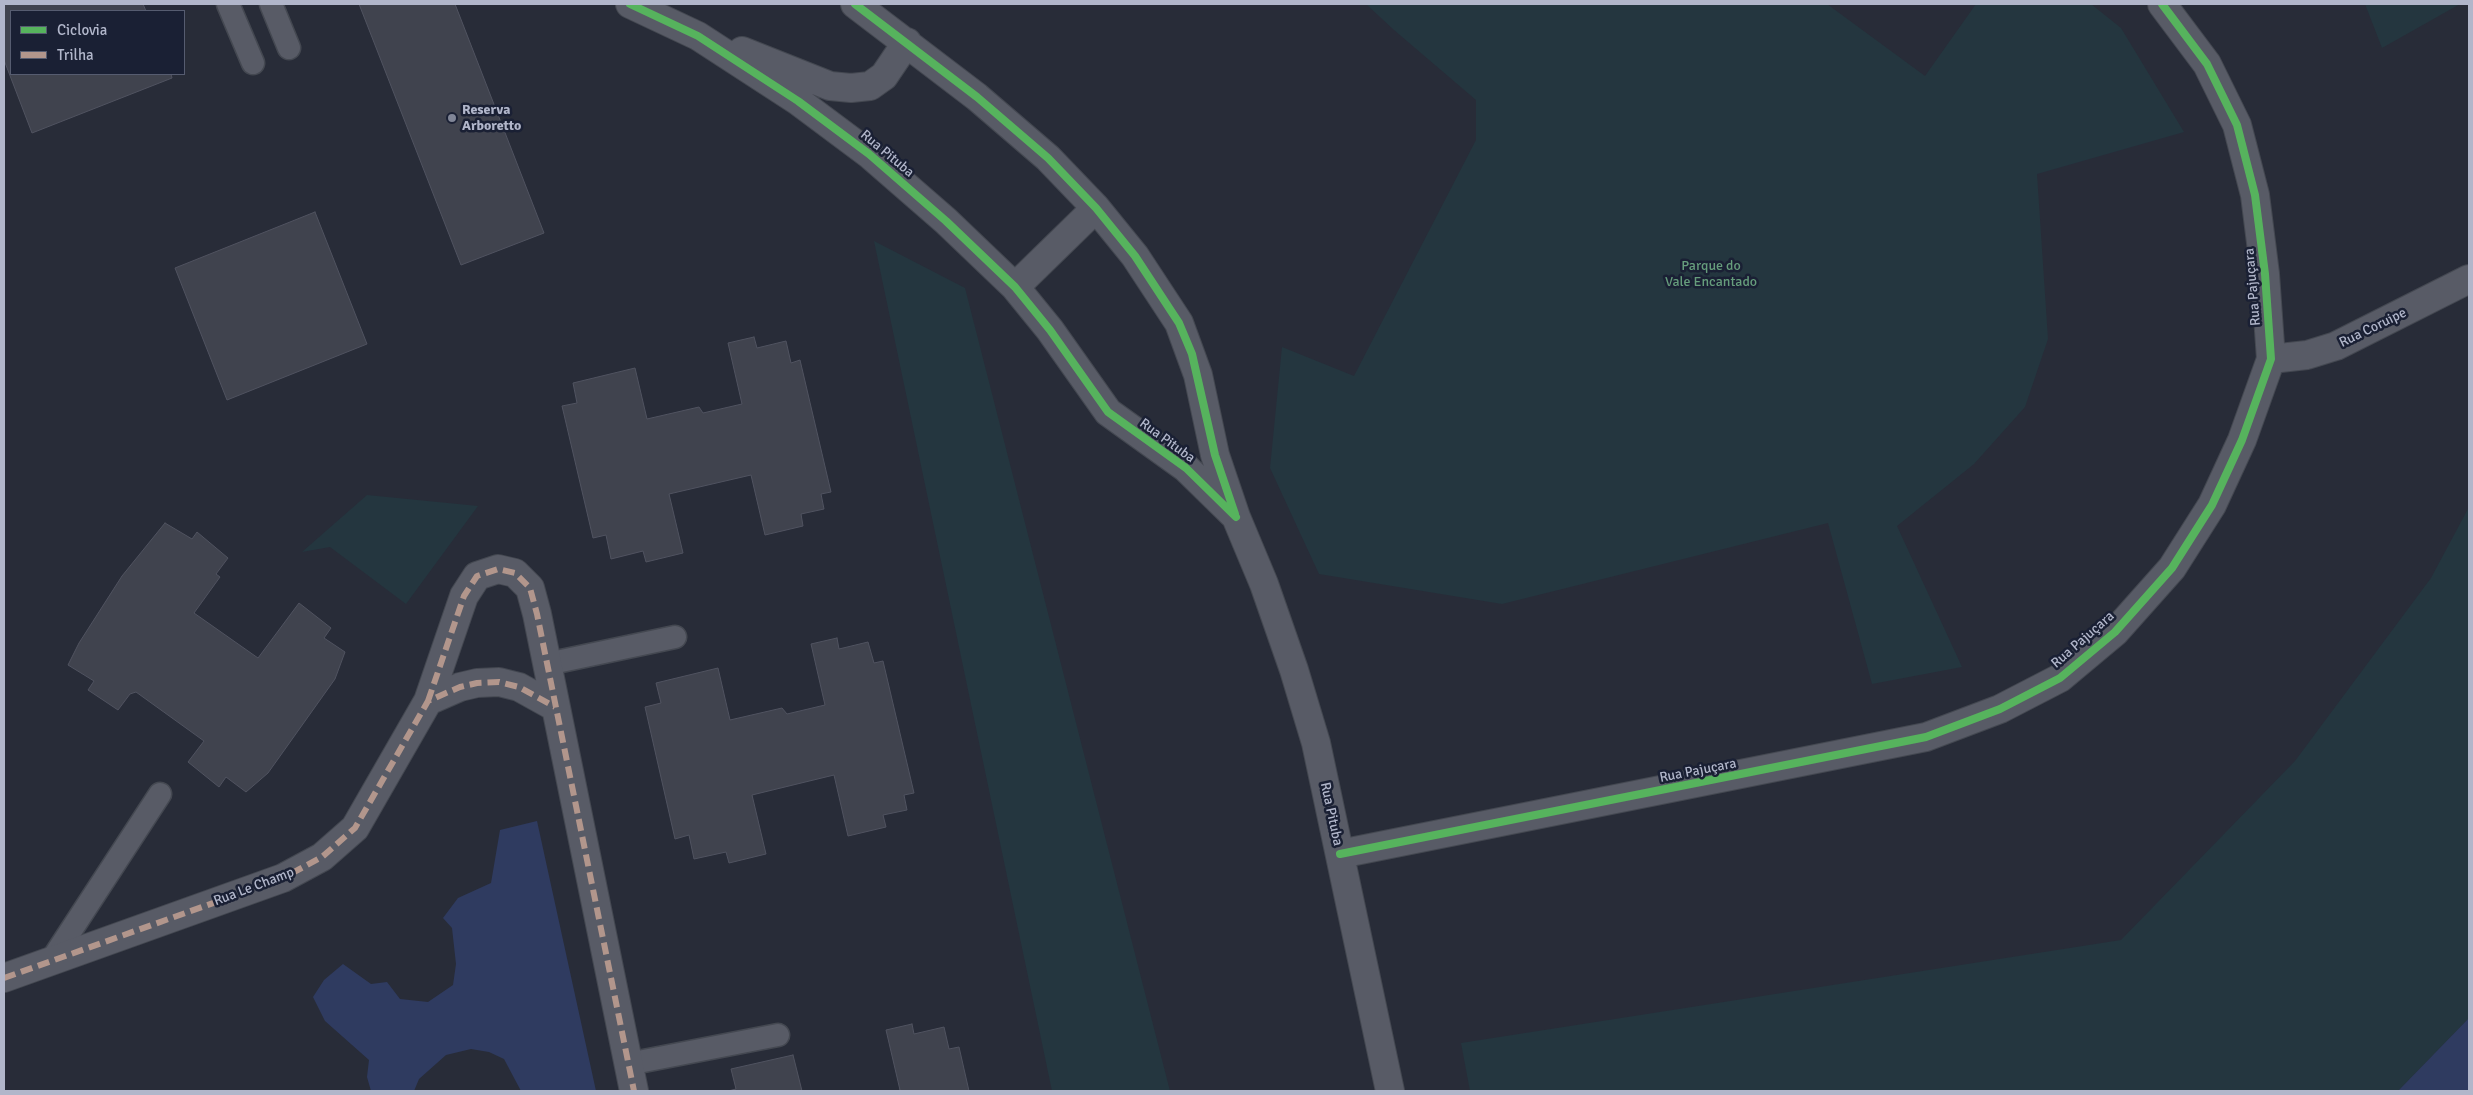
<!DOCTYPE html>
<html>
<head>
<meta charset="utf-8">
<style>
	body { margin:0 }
	#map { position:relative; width:2473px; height:1095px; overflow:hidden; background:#282c38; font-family:Signika,sans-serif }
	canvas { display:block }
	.frame { position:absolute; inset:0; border:5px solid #b1b6ca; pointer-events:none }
	.legend { position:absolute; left:10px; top:10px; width:175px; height:65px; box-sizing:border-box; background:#1a2034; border:1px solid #565c70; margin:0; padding:6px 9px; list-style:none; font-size:15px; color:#b1b6ca }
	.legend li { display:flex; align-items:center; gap:10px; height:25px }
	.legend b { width:25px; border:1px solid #565c70 }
</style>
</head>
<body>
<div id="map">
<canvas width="2473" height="1095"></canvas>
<div class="frame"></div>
<ul class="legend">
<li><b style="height:6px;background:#56b35d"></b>Ciclovia</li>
<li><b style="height:6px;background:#b2968c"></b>Trilha</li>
</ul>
</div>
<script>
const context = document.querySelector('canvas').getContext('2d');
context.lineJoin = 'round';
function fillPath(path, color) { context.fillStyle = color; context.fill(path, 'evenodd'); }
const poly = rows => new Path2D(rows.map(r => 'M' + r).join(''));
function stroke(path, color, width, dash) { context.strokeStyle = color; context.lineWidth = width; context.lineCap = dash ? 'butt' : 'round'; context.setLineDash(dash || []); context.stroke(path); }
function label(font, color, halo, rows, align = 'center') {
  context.font = font + ' Signika,sans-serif'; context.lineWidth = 5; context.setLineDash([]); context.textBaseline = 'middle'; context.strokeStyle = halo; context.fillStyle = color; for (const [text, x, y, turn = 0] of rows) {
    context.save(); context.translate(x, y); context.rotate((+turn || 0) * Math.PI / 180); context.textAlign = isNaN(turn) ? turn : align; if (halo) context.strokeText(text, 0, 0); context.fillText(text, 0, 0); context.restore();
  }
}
fillPath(poly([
	[1366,4,1827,4,1925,76,1976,4,2091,4,2121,28,2184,132,2037,174,2048,339,2025,407,1974,464,1897,526,1962,667,1872,684,1828,523,1502,604,1319,574,1270,468,1282,347,1354,376,1476,140,1476,100,1394,30],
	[2365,4,2460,4,2382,48],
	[874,241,965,288,1170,1091,1052,1091],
	[367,495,478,506,406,604,330,547,302,552],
	[2469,507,2469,1018,2398,1091,1470,1091,1461,1043,2121,940,2295,761,2431,578]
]), '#24363f');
fillPath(poly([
	[537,821,596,1091,521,1091,504,1059,489,1052,471,1049,446,1055,419,1079,414,1091,371,1091,367,1077,369,1060,325,1021,313,997,324,980,343,964,371,984,387,982,400,999,428,1002,453,985,456,964,452,928,443,918,458,898,491,883,500,830],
	[2469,1018,2469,1091,2398,1091]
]), '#2f3b60');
const building = poly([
	[4,4,143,4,146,11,11,11,11,74,171,74,172,78,32,133,4,60,4,4],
	[359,4,455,4,544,233,461,265,359,4],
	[315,212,367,344,227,400,175,268,315,212],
	[754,337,757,348,786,341,791,363,800,360,831,492,821,494,824,509,801,514,803,526,765,535,751,475,669,494,683,553,646,562,643,551,611,559,606,535,593,538,562,406,577,403,573,383,635,368,647,419,699,407,703,413,742,404,728,343,754,337],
	[165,523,192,539,197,532,228,558,216,574,220,577,194,613,258,658,299,603,331,628,324,638,345,652,335,679,268,773,246,792,226,777,219,787,188,762,204,741,136,692,130,694,118,710,88,690,94,681,68,665,79,643,122,576,165,523],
	[837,638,839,649,868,642,874,663,883,661,914,793,904,795,907,810,883,815,886,827,848,836,834,775,752,795,766,854,729,863,726,852,694,859,689,835,675,839,645,707,661,703,656,683,718,668,730,720,782,708,787,714,825,705,811,644,837,638],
	[912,1024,914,1034,944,1027,949,1049,959,1047,969,1091,897,1091,900,1090,886,1030,912,1024],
	[793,1055,802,1091,728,1091,736,1089,731,1069,793,1055]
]);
fillPath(building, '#40434e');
stroke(building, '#505360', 1);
const service = poly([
	[228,4,253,63],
	[271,4,289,48],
	[547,664,675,637],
	[51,961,160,794],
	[628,1064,778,1035]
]);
const minor = poly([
	[630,4,698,36,798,101,869,154,946,221,1015,287,1050,330,1108,412,1186,468,1233,514],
	[855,4,977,97,1048,158,1096,208,1135,256,1179,323,1198,375,1215,455,1236,517,1264,584,1294,670,1316,743,1390,1091],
	[742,51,830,86,851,88,870,86,884,76,907,42],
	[1015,287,1096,208],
	[2271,359,2307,355,2336,346,2469,279],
	[428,701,464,596,477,576,498,569,515,573,530,588,537,614,634,1091],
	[1340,854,1926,737,2000,709,2060,678,2115,632,2172,568,2212,505,2242,440,2271,359,2265,274,2255,195,2237,125,2207,64,2162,4],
	[4,978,283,878,322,857,355,828,428,701,460,687,477,683,499,682,519,687,555,707]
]);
stroke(service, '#444851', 25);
stroke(minor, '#444851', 30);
stroke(service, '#585b66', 22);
stroke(minor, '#585b66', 28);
stroke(poly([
	[428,701,464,596,477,576,498,569,515,573,530,588,537,614,634,1091],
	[4,978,283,878,322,857,355,828,428,701,460,687,477,683,499,682,519,687,555,707]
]), '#b2968c', 6, [12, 6]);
stroke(poly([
	[630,4,698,36,798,101,869,154,946,221,1015,287,1050,330,1108,412,1186,468,1236,517],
	[855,4,977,97,1048,158,1096,208,1135,256,1179,323,1192,354,1215,455,1235,514],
	[1340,854,1926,737,2000,709,2060,678,2115,632,2172,568,2212,505,2242,440,2271,359,2265,274,2255,195,2237,125,2207,64,2162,4]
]), '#56b35d', 8);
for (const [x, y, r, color] of [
	[452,118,5,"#818697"]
]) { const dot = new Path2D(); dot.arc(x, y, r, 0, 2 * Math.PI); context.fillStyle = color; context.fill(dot); stroke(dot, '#1a2034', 2); }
label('bold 14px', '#b1b6ca', '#1a2034', [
	["Reserva",462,110],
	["Arboretto",462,126]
], 'left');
label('14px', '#b1b6ca', '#1a2034', [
	["Rua Pituba",887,154,40],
	["Rua Pajuçara",2253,287,-95],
	["Rua Coruipe",2373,328,-26],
	["Rua Pituba",1167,441,36],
	["Rua Pajuçara",2083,640,-41],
	["Rua Pajuçara",1698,771,-11],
	["Rua Pituba",1331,814,78],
	["Rua Le Champ",254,887,-21]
]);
label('14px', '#669d7c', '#1a2034', [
	["Parque do",1711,266],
	["Vale Encantado",1711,282]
]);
</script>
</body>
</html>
